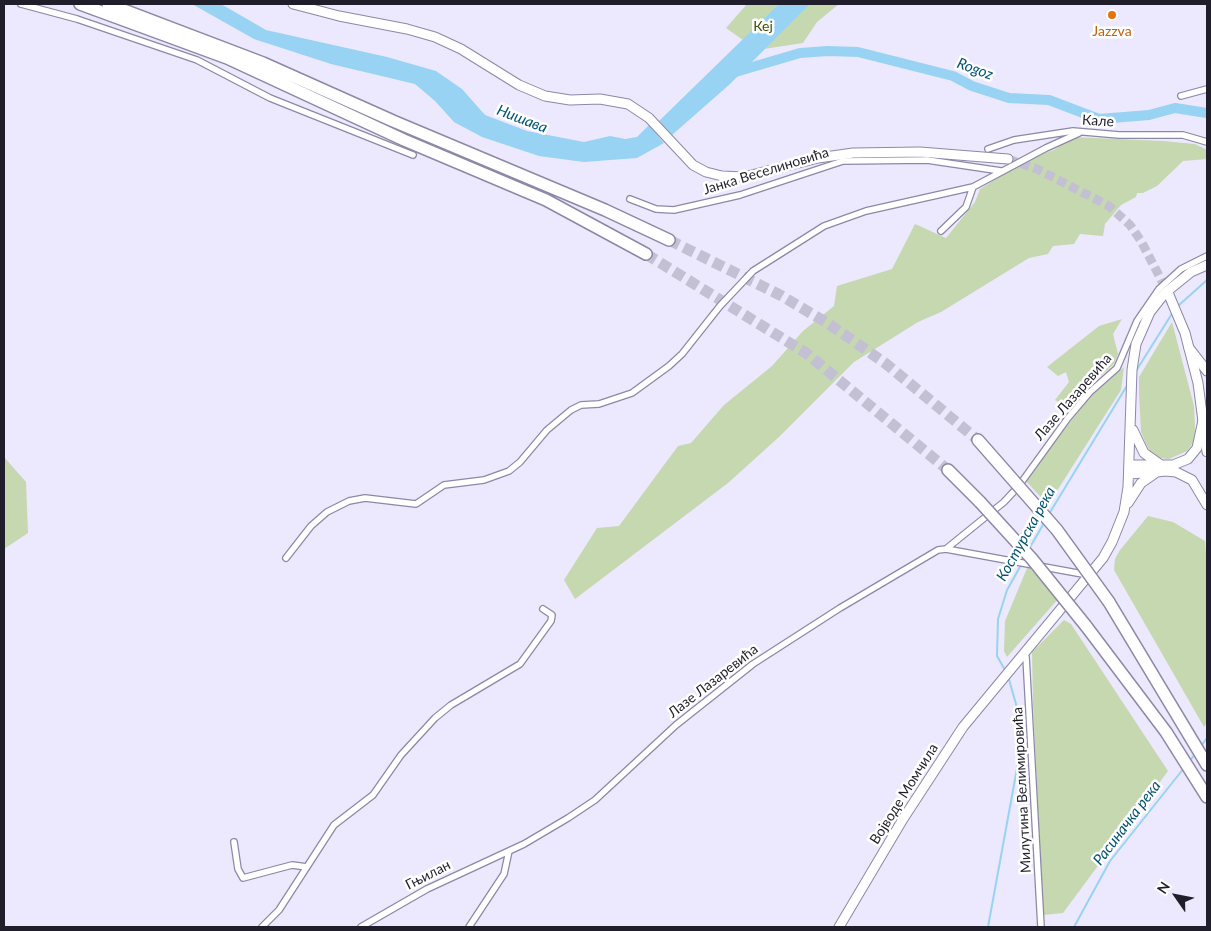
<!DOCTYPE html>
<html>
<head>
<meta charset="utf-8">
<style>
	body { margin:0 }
	#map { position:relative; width:1211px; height:931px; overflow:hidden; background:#ece8fe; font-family:Lato,sans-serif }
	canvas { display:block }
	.frame { position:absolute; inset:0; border:5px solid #201e2b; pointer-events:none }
	.north { position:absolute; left:1151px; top:871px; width:50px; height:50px; -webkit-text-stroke:4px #fff; paint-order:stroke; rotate:303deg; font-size:14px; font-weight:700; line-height:20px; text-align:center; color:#201e2b }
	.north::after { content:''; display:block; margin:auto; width:18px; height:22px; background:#201e2b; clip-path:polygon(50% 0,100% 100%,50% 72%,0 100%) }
</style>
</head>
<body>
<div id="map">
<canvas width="1211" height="931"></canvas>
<div class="frame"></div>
<div class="north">N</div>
</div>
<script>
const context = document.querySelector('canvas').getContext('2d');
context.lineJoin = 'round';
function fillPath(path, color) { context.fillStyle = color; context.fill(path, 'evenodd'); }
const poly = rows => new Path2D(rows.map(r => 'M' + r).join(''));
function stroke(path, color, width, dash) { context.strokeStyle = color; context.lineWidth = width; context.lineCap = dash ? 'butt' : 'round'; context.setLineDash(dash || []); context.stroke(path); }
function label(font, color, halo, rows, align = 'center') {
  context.font = font + ' Lato,sans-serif'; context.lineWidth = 5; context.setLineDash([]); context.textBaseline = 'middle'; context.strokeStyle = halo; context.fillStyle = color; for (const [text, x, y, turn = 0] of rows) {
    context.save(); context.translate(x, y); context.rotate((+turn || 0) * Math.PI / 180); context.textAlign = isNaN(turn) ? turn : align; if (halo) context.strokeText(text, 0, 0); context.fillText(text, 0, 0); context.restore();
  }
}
fillPath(poly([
	[747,4,839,4,817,22,803,43,757,50,726,28],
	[1072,137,1163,141,1195,144,1207,150,1207,159,1183,161,1157,186,1143,193,1137,193,1136,197,1121,205,1105,224,1103,236,1080,234,1074,244,1053,246,1048,254,1029,258,941,312,918,322,854,362,779,437,728,483,575,599,564,580,597,528,619,526,678,446,691,443,724,405,772,366,803,331,834,306,837,286,892,269,915,224,946,238,975,202,980,189,1030,158,1054,150],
	[1122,319,1113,334,1118,354,1114,364,1089,386,1070,409,1055,400,1069,382,1066,372,1058,376,1047,367,1099,326],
	[1172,322,1194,406,1195,428,1194,441,1187,451,1169,459,1159,458,1151,453,1147,446,1141,432,1139,394,1139,377],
	[1124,367,1121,390,1048,505,1025,480,1089,398],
	[4,457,26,482,28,533,4,549],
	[1148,516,1173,522,1205,541,1207,568,1207,723,1204,727,1114,570,1115,559,1120,550],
	[1028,566,1058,599,1007,657,1004,651,1005,621],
	[1064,620,1071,624,1168,771,1063,913,1043,915,1033,703,1032,652]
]), '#c5d8b0');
fillPath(poly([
	[192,4,221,4,266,30,387,57,436,71,462,89,485,115,527,131,584,142,610,136,625,139,637,137,649,125,664,143,637,158,584,162,539,156,482,137,454,122,435,101,415,84,331,64,254,39],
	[779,4,810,4,730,84,672,135,659,121]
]), '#98d3f3');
stroke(poly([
	[1178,306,1207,280],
	[1136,371,1173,312],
	[1049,514,1128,384],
	[1029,549,1044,523],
	[1005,670,997,656,998,619,1007,590,1025,558],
	[1201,746,1207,738],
	[1189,762,1195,754],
	[988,927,1018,763,1016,704,1008,676],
	[1074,927,1110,861,1184,768]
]), '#98d3f3', 2);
stroke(poly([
	[732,73,800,53,828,51,858,52,953,76,972,86,1009,98,1049,100,1099,119,1149,115,1175,108,1207,113]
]), '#98d3f3', 10);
stroke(poly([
	[1008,159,1037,169,1109,206,1130,225,1141,241,1167,291]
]), '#c3c0d4', 9, [9, 4.5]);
stroke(poly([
	[669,240,780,295,829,324,885,363,978,440],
	[646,254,806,353,948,470]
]), '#c3c0d4', 11, [11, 5.5]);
const minor = poly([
	[21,4,77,19,197,60,270,98,413,155],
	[1181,96,1207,89],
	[988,149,1014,140,1073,131,1119,135,1183,135,1207,142],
	[630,199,656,209,674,210,740,195,843,161,927,160,1001,171],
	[941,231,966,207,973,187],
	[946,549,1004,502,1018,487,1068,418,1090,392,1117,368,1137,321,1159,289,1181,269,1207,256],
	[286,558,311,526,327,512,349,501,365,498,416,504,444,485,484,480,509,471,520,462,547,430,571,410,581,405,599,404,632,393,669,366,682,354,720,306,753,271,824,226,866,211,973,187,1046,148,1079,133],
	[1024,653,1026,657,1041,927],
	[234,842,238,869,243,878,292,865,307,867],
	[262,927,279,910,334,825,373,795,401,755,435,718,451,705,520,664,551,621,552,615,543,609],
	[361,927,427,889,524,844,568,818,595,800,676,725,753,664,840,608,938,550,946,549,1088,575],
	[469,927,504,874,509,851]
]);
const secondary = poly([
	[293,4,339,16,407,29,435,37,461,49,519,85,545,96,570,100,600,99,628,104,649,118,693,165,706,172,722,176,744,177,818,158,853,153,920,152,1008,159],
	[1169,295,1185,333,1198,383,1207,452]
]);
const primary = poly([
	[1189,348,1207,371],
	[1133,430,1144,453,1161,465],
	[1130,465,1173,465,1188,459,1197,448,1204,416],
	[1130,474,1157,472],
	[1128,503,1141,483,1157,472,1165,471,1176,472,1192,480,1207,505],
	[839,927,903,819,963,727,1103,558,1112,542,1124,512,1128,487,1132,370,1136,344,1150,312,1165,293,1191,272,1207,265]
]);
const motorway = poly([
	[80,4,227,58,404,140,546,200,646,254],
	[108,4,263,63,393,121,605,210,669,240],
	[978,440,1007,473],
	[948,470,980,502],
	[1109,602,1207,765],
	[1086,626,1166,732,1207,797]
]);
stroke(minor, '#8d87a8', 8);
stroke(secondary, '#8d87a8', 11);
stroke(primary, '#8d87a8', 11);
stroke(motorway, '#8d87a8', 14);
stroke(minor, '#fff', 5.5);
stroke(secondary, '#fff', 9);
stroke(primary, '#fff', 9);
stroke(motorway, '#fff', 11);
const motorwayBridge = poly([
	[1007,473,1057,530,1109,602],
	[980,502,1032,559,1086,626]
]);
stroke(motorwayBridge, '#8d87a8', 14, []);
stroke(motorwayBridge, '#fff', 11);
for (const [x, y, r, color] of [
	[1112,15,5,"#e8710a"]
]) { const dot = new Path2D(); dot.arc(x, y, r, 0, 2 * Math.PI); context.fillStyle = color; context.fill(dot); stroke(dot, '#fff', 2); }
label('14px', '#395301', '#fff', [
	["Кеј",763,26]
]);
label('14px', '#c56008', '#fff', [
	["Jazzva",1112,31]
]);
label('14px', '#201e2b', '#fff', [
	["Кале",1098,121,4],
	["Јанка Веселиновића",766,171,-17],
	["Лазе Лазаревића",1073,397,-49],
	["Лазе Лазаревића",713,681,-38],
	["Милутина Велимировића",1022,790,-93],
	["Војводе Момчила",904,794,-58],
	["Гњилан",428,875,-27]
]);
label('italic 15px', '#025372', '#fff', [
	["Rogoz",975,69,20],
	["Нишава",522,119,21],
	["Костурска река",1026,534,-61],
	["Расиначка река",1127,823,-53]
]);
</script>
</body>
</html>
